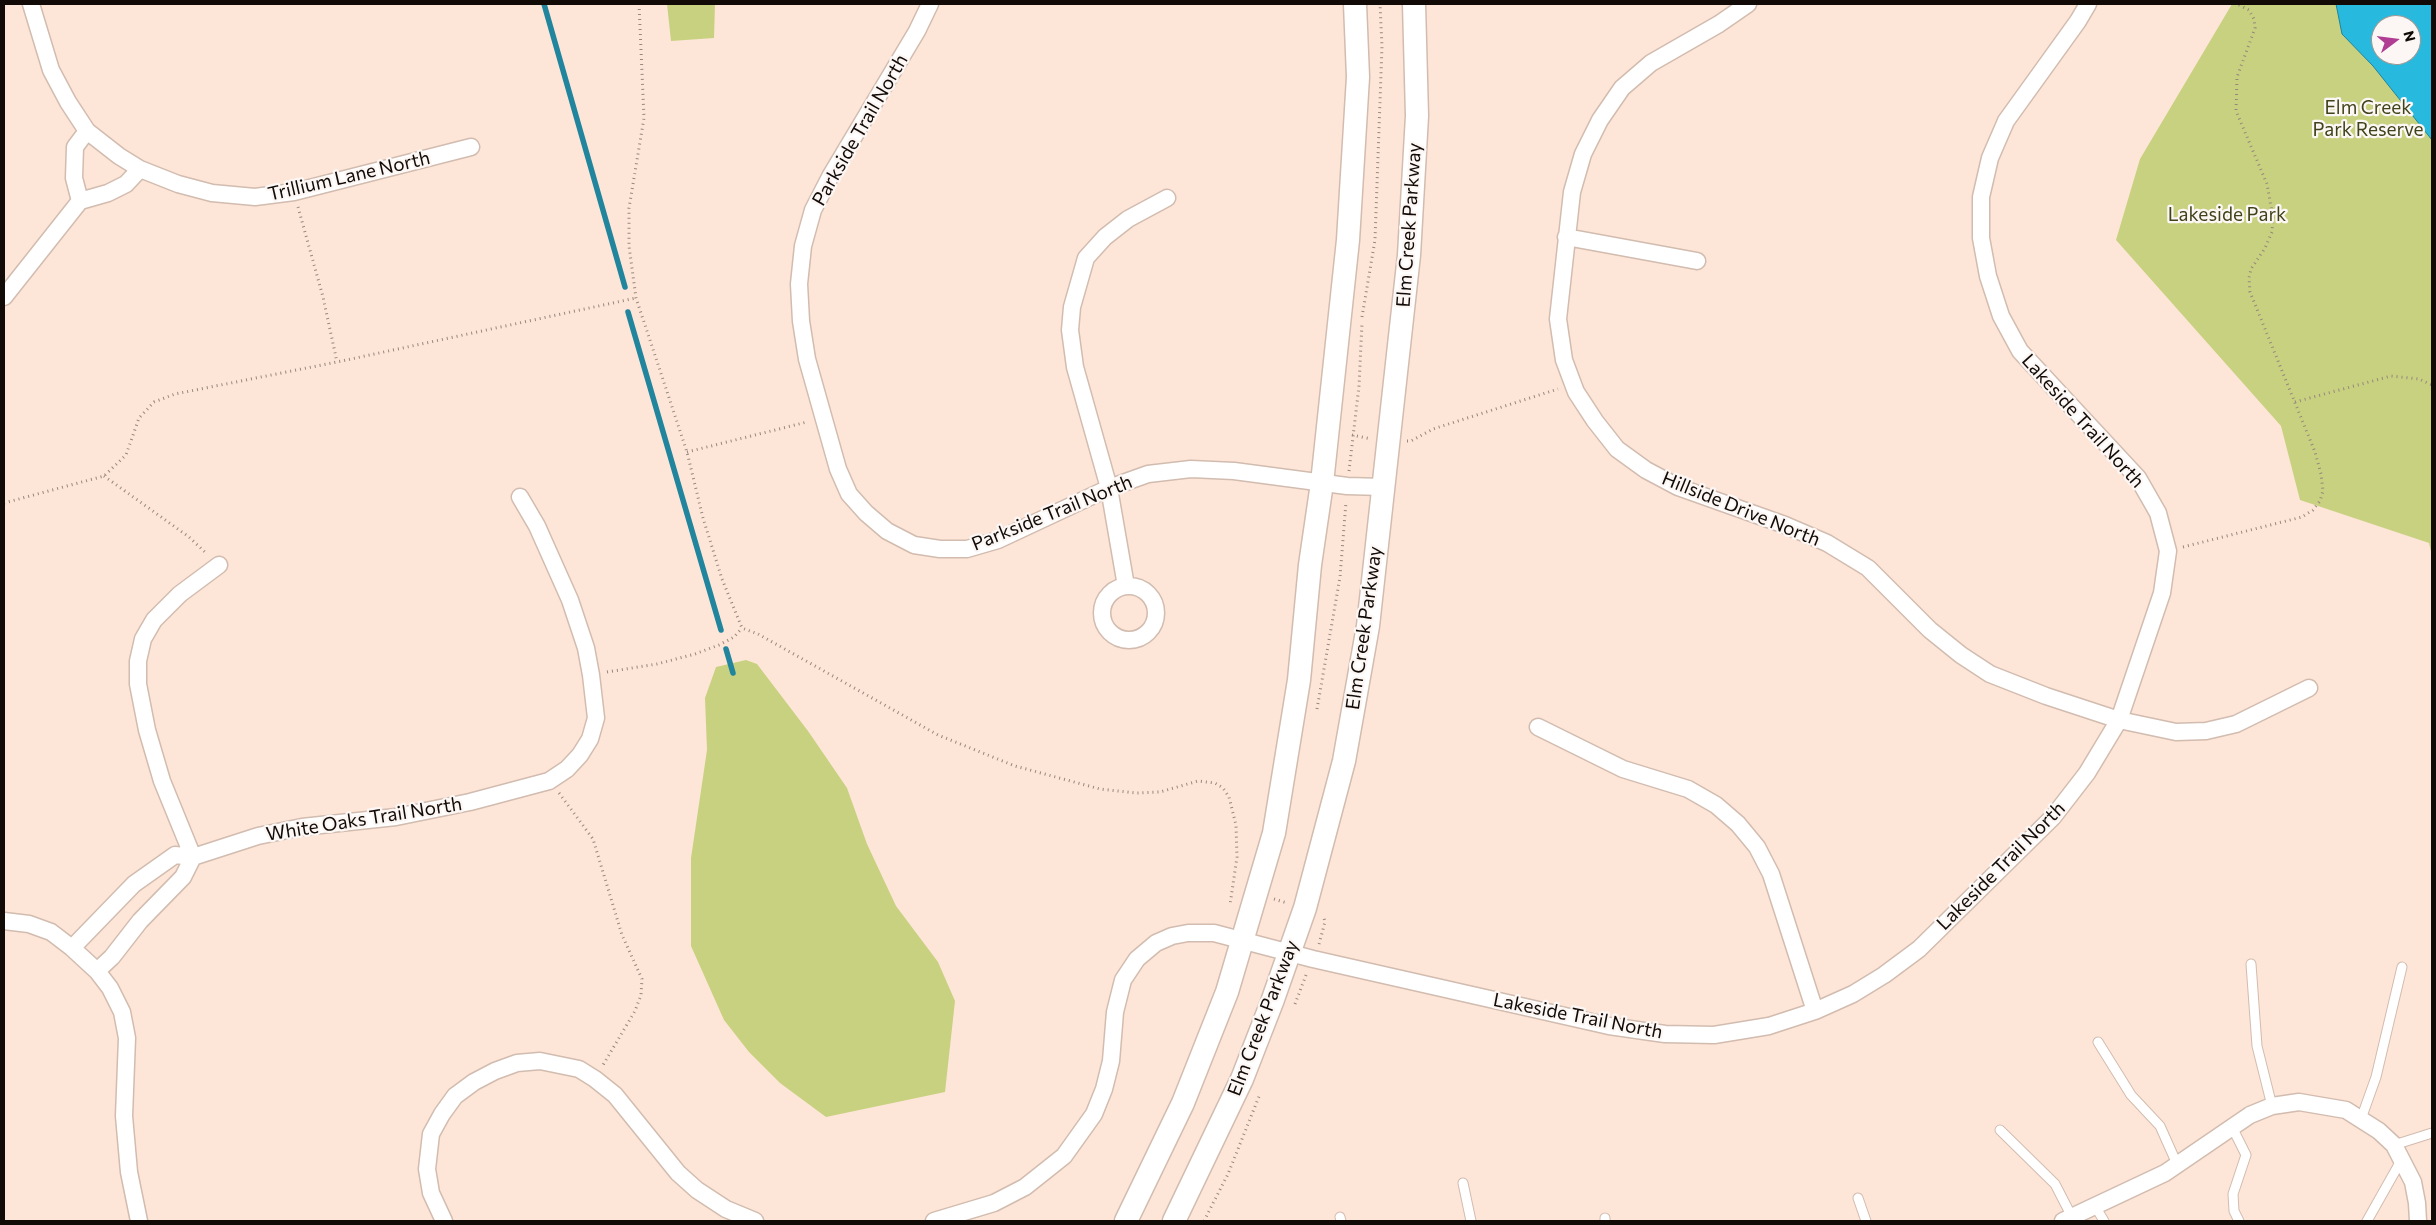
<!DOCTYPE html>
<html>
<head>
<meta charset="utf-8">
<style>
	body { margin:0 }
	#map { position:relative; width:2436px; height:1225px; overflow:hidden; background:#fde6d8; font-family:Commissioner,sans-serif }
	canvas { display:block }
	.frame { position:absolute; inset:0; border:5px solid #110a06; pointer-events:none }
	.north { position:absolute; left:2371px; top:15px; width:50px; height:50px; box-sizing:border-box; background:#fcf7f5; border:1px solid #9e9895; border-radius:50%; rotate:75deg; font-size:14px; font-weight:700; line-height:20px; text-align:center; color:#110a06 }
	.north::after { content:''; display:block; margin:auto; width:18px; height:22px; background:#b13c93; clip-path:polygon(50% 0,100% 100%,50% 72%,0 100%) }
</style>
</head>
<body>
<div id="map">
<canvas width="2436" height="1225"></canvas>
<div class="frame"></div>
<div class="north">N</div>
</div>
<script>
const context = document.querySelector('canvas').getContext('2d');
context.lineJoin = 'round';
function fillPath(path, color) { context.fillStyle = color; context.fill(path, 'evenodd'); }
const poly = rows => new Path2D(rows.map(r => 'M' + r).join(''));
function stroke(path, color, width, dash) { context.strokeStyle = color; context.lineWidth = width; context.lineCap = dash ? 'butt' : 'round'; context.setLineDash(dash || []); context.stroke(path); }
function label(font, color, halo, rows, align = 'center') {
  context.font = font + ' Commissioner,sans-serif'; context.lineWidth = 4.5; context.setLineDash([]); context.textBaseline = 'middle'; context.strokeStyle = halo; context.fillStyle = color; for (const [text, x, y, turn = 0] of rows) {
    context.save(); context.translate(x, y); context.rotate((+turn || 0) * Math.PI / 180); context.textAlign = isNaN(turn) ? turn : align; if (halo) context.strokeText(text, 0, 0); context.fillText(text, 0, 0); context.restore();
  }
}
fillPath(poly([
	[667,4,715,4,714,38,671,41],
	[2232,4,2432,4,2432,556,2429,543,2300,500,2281,426,2116,240,2140,159],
	[2381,25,2411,25,2411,55,2381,55],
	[746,660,757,664,808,731,847,788,867,844,896,906,938,962,955,1001,945,1092,826,1117,780,1083,749,1052,724,1020,691,946,691,858,707,750,705,698,716,667]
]), '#c8d17f');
const water = poly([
	[2336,4,2432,4,2432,140,2373,66,2342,34,2336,4],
	[2381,25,2411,25,2411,55,2381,55,2381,25]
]);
fillPath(water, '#28bade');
stroke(water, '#21859d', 1);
stroke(poly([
	[544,4,625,287],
	[628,312,721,630],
	[726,649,733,673]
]), '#21859d', 5.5);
const lane = poly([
	[2251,964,2257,1046,2272,1106],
	[2098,1042,2131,1095,2160,1126,2177,1164],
	[2361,1119,2376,1077,2402,967],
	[2232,1127,2246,1155,2233,1194,2234,1211,2239,1221],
	[2000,1130,2055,1184,2072,1217],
	[2394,1145,2432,1133],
	[1463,1183,1471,1221],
	[1858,1198,1866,1221],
	[2095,1206,2104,1221],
	[1340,1217,1341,1221],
	[1605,1221,1605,1218],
	[2367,1221,2402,1159]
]);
const street = poly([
	[31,4,51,70,68,102,87,131],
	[930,4,917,31,831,175,813,210,803,246,799,284,801,321,807,359,838,469,849,494,866,513,887,531,914,545,940,549,967,549,998,540,1109,488,1148,474,1191,469,1234,471,1347,486,1383,487],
	[1748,4,1719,24,1651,63,1622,88,1600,120,1583,154,1572,192,1558,319,1564,360,1576,392,1595,421,1617,449,1646,470,1678,487,1785,525,1827,543,1868,568,1930,630,1961,655,1990,674,2046,696,2119,720,2176,732,2206,731,2236,724,2309,688],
	[87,131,119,156,140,169,126,184,108,193,80,201,74,178,75,147,87,131],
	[140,169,178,184,212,193,255,197,294,192,471,147],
	[1566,237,1697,261],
	[4,297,80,201],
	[1126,586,1109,488,1075,367,1070,330,1072,307,1086,258,1105,237,1128,219,1167,198],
	'1102 613a27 27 0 1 1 54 0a27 27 0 1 1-54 0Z',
	[1538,727,1623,769,1688,789,1716,805,1738,824,1757,847,1771,874,1815,1011],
	[193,857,162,781,147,730,138,684,138,661,143,639,154,620,180,594,219,565],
	[4,921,29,924,51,932,72,948,97,971,110,988,122,1012,127,1038,124,1116,129,1172,139,1221],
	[72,948,134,884,175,855,193,857,258,836,302,827,396,817,470,802,549,781,567,769,580,755,590,739,596,718,591,675,586,648,570,600,537,526,520,497],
	[97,971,112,957,140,921,183,877,193,857],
	[444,1221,431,1193,427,1169,431,1134,442,1114,455,1096,474,1082,495,1071,517,1063,540,1061,579,1069,595,1079,615,1095,678,1173,697,1190,726,1209,755,1221],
	[934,1221,994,1203,1025,1187,1064,1156,1094,1114,1104,1089,1111,1061,1115,1012,1123,980,1137,959,1156,943,1172,936,1188,933,1214,933,1313,959,1609,1026,1665,1034,1714,1035,1769,1026,1815,1011,1853,994,1884,975,1919,949,2053,817,2087,773,2119,720,2162,593,2168,551,2158,513,2138,478,2020,351,2001,316,1988,276,1981,238,1981,197,1990,158,2006,121,2078,21,2088,4],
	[2063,1221,2165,1173,2250,1115,2272,1106,2299,1102,2346,1110,2379,1131,2394,1145,2413,1182,2417,1203,2418,1221]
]);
const secondary = poly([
	[1126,1221,1183,1103,1227,992,1274,833,1299,680,1310,565,1322,483,1348,240,1358,77,1355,4],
	[1174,1221,1242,1079,1272,1002,1305,908,1344,761,1368,626,1409,255,1417,116,1414,4]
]);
stroke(lane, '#d2bcaf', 11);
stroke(street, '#d2bcaf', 19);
stroke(secondary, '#d2bcaf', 25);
stroke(poly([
	[639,4,644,118,629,208,629,246,636,298,687,452,703,518,722,579,742,628,758,634,938,735,1015,766,1100,789,1136,793,1160,792,1198,781,1215,783,1223,788,1229,797,1236,825,1237,857,1230,905],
	[298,207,323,297,337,362],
	[1362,317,1375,240,1382,46,1380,4],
	[2295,402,2391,376,2419,379,2432,385],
	[1352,435,1371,439],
	[1407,441,1411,441,1433,429,1558,389],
	[687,452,807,422],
	[1349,471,1359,386,1362,323],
	[104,476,189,537,207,554],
	[4,503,104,476,126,455,139,418,154,402,175,394,337,362,636,298],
	[2183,547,2302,517,2313,510,2320,501,2323,491,2321,474,2315,452,2250,292,2249,278,2251,269,2265,248,2272,232,2273,218,2267,184,2236,111,2237,77,2255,28,2254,19,2249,10,2237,4],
	[607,672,657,664,695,654,719,645,734,637,742,628],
	[1317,709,1340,577,1346,502],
	[559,793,593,839,622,935,642,979,641,995,635,1011,603,1065],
	[1274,899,1287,903],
	[1319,944,1325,922,1324,918],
	[1295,1004,1306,975],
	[1204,1221,1228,1174,1260,1094]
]), '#97877d', 3, [1, 4]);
stroke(lane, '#fff', 9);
stroke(street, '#fff', 16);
stroke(secondary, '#fff', 22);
label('19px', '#3f4319', '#fcf7f5', [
	["Elm Creek",2368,108],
	["Park Reserve",2368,130],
	["Lakeside Park",2227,215]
]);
label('19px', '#110a06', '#fcf7f5', [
	["Parkside Trail North",860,130,-60],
	["Trillium Lane North",349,176,-13],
	["Elm Creek Parkway",1409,225,-86],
	["Lakeside Trail North",2083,421,48],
	["Hillside Drive North",1741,509,22],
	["Parkside Trail North",1052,513,-22],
	["Elm Creek Parkway",1364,628,-82],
	["White Oaks Trail North",364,819,-9],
	["Lakeside Trail North",2001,866,-45],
	["Lakeside Trail North",1578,1016,11],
	["Elm Creek Parkway",1263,1018,-69]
]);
</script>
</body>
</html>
